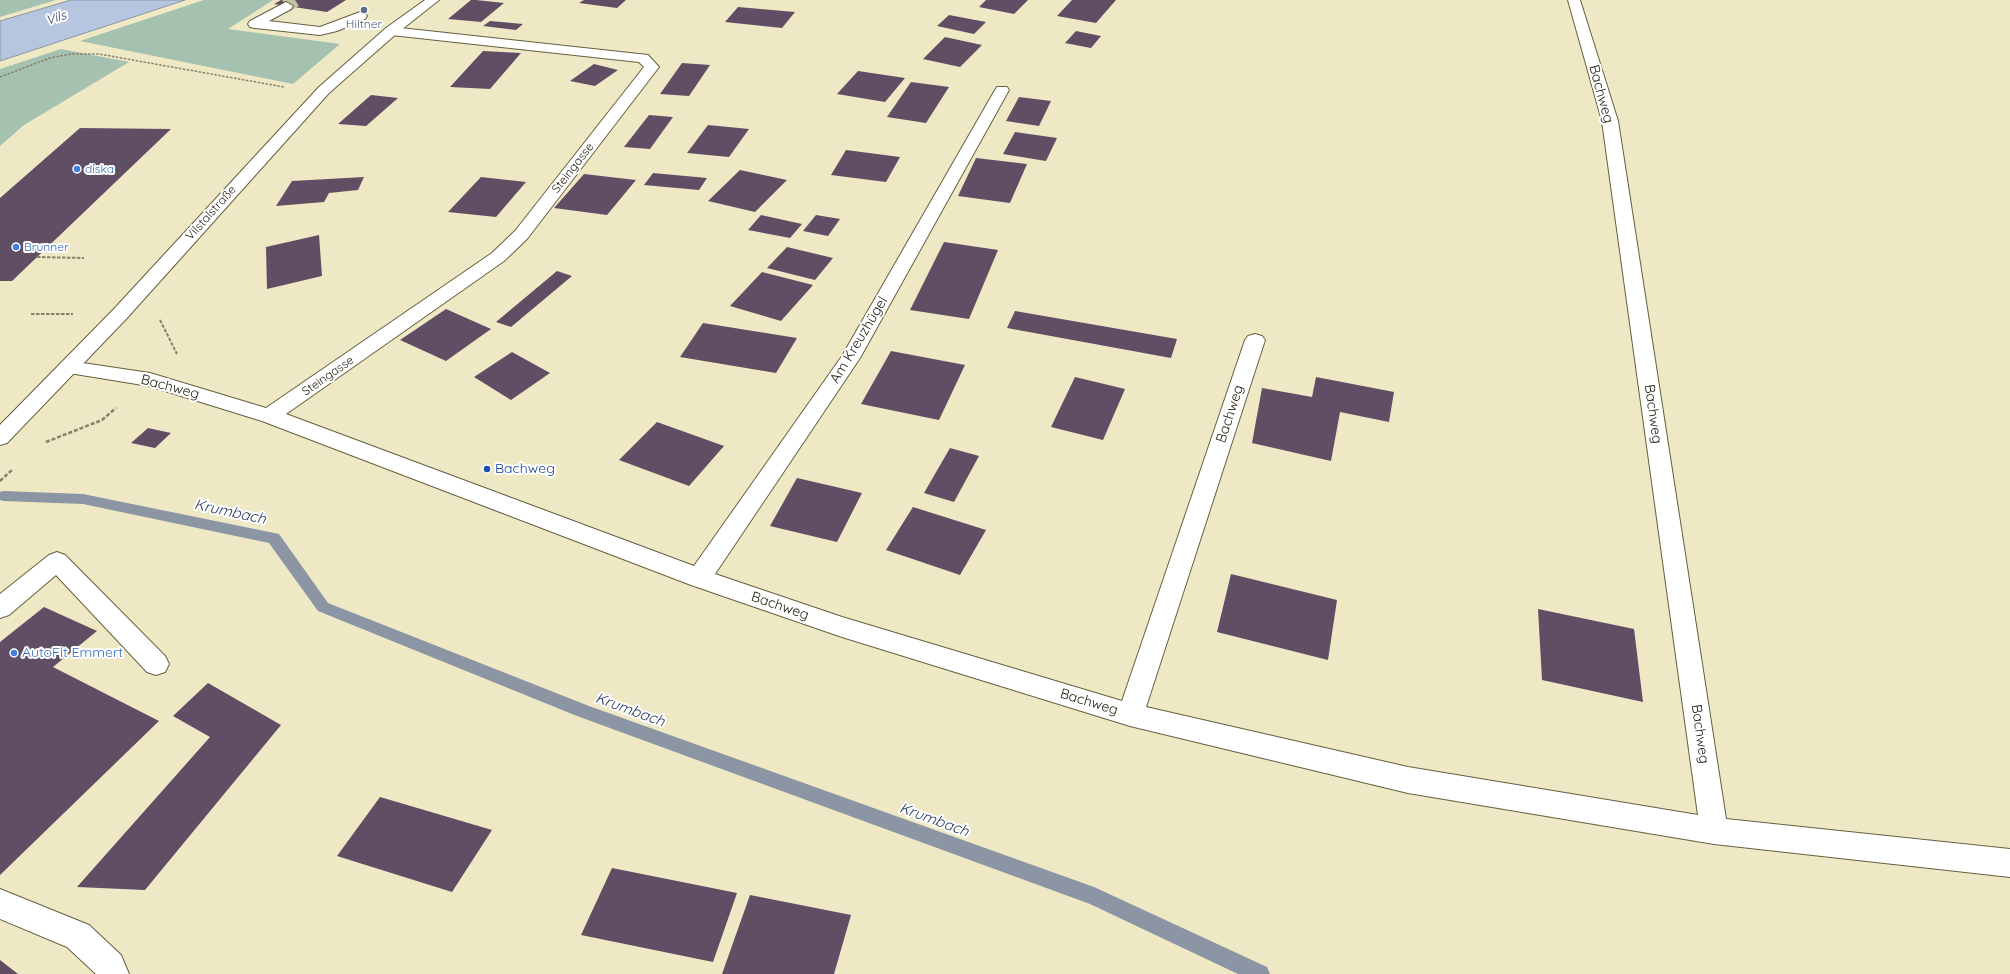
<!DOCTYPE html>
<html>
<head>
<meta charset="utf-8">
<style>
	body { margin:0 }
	canvas { display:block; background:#eee8c4 }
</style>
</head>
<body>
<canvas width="2010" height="974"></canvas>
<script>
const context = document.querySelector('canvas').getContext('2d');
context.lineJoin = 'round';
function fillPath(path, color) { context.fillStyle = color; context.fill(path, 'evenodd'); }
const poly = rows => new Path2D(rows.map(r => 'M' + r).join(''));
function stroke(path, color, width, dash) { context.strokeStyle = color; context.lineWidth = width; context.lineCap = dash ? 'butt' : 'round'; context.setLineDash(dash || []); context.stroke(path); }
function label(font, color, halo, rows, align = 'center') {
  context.font = font + ' Quicksand,sans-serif'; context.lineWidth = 4; context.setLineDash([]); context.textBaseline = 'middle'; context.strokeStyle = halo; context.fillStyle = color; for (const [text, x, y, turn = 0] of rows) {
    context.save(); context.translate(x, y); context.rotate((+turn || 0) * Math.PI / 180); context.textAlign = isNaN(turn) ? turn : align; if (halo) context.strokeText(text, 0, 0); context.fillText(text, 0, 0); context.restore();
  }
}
fillPath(poly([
	[0,0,56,0,0,17],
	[204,0,273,0,228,29,340,44,293,84,80,41],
	[61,49,129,62,24,125,0,146,0,69]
]), '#a5c1b0');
const water = poly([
	[71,0,185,0,0,61,0,21,71,0]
]);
fillPath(water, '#b7c6e0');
stroke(water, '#8b95a3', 1);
fillPath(poly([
	[3,491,83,494,279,534,328,603,589,706,1094,887,1267,967,1270,974,1238,974,1090,904,577,716,318,611,269,543,83,504,3,501,0,500,0,492,3,491]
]), '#8b95a3');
fillPath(poly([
	[281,0,346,0,327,12,274,4],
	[471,0,476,0,504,3,481,22,448,19],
	[584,0,626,0,617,8,579,3],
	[986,0,1028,0,1014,14,979,7],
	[1072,0,1116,0,1096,23,1057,16],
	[738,7,795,12,782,28,725,22],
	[949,15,986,22,974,34,937,26],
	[490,21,523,24,516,30,483,26],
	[1076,31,1101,36,1091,48,1065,43],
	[945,37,982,45,960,67,923,59],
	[483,51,521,53,490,89,450,87],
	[682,63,710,65,689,96,660,94],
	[594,64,618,70,595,86,570,81],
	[858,71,905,78,885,102,837,94],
	[911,82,949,87,926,123,887,117],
	[371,95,398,98,366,126,338,124],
	[1019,97,1051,101,1039,126,1006,121],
	[649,115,673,117,650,149,624,147],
	[708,125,749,129,729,157,687,153],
	[80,128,171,129,12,281,0,281,0,198],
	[1015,132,1057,138,1046,161,1003,154],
	[846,150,900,157,886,182,831,175],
	[976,158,1027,164,1010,203,958,196],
	[740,170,787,180,755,212,708,201],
	[653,173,707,178,699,190,644,185],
	[584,174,636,180,607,215,554,208],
	[364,177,358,190,329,193,324,202,276,206,292,181],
	[481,177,526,182,496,217,448,212],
	[761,215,802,224,790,238,748,230],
	[816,215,840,219,828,236,803,231],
	[319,235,322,276,267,289,266,247],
	[944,242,998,250,969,319,910,310],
	[787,247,833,258,815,280,767,268],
	[557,271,572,276,511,327,496,322],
	[762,272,813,285,781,321,730,306],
	[446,309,491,329,446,361,400,340],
	[1015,311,1177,339,1171,358,1007,328],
	[703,323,797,338,776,373,680,357],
	[891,351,965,365,939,420,861,404],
	[512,352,550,373,511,400,474,377],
	[1075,377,1125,389,1103,440,1051,427],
	[1316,377,1394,392,1389,422,1340,412,1331,461,1252,443,1262,388,1312,397],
	[657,422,724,446,689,486,619,460],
	[148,428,171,433,155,448,131,443],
	[950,448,979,456,954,502,924,493],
	[797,478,862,493,837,542,770,526],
	[913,507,986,530,960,575,886,550],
	[1231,574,1337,600,1328,660,1217,632],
	[44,607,97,631,53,667,159,721,0,875,0,642],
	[1538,609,1634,629,1643,702,1542,680],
	[208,683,281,725,145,890,77,887,210,737,173,716],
	[380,797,492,830,452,892,337,856],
	[612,868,737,893,713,962,581,935],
	[750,895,851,915,834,974,722,974],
	[0,960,18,974,0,974]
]), '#604f64');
stroke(poly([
	[286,6,295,0]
]), '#c6c1a1', 14, [14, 7]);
const minor = poly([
	[1568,0,1580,0,1618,121,1726,819,2010,849,2010,877,1714,844,1408,793,1130,726,842,637,691,585,262,421,149,386,69,373,62,372,59,367,62,362,69,361,150,373,266,408,492,253,515,231,644,67,639,62,391,35,386,34,384,31,386,28,391,27,648,55,659,67,527,239,504,261,286,414,694,566,842,356,995,90,997,87,1007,87,1009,90,860,358,715,574,842,617,1122,701,1245,340,1248,336,1255,334,1262,336,1265,340,1146,707,1408,767,1698,815,1602,121,1568,0],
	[286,2,293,6,291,9,269,21,320,27,360,12,365,13,367,16,365,19,337,31,320,35,255,28,250,27,248,24,250,21,286,2],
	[57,552,65,555,165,656,169,664,165,672,156,675,147,672,56,575,9,615,0,618,0,594,49,555,57,552],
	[0,889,89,925,121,955,129,974,96,974,67,947,0,919,0,889]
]);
const major = poly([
	[425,0,439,0,396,34,329,93,127,318,7,443,0,445,0,425,113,310,319,87,386,28,425,0]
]);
stroke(minor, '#666040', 2);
stroke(major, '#666040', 2);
stroke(poly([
	[0,77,50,58,71,54,99,54,284,87]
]), '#86826a', 1.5, [2.5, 1.5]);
stroke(poly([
	[37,257,84,258],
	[31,314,73,314],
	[160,320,177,354]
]), '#86826a', 2, [3.5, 1.5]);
stroke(poly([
	[46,442,102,420,116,408],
	[0,481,13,469]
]), '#86826a', 2.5, [4, 2]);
fillPath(minor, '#fff');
fillPath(major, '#fff');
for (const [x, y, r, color] of [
	[364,10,4,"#5c6f8a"],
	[77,169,4,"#3f7fe0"],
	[16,247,4,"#3f7fe0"],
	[487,469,4,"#1a4fb4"],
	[14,653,4,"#3f7fe0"]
]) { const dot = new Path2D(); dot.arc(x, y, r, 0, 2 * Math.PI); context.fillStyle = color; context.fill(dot); stroke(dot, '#fff', 1.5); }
label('12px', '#4e5e75', '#fff', [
	["Hiltner",364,24]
]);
label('12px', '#252315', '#fff', [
	["Steingasse",573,168,-52],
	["Vilstalstraße",211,213,-48],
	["Steingasse",328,376,-35]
]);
label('12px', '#366cbe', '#fff', [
	["diska",85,169],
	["Brunner",24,247]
], 'left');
label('italic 13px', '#283c62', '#fff', [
	["Vils",56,18,-18]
]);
label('14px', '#252315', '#fff', [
	["Bachweg",1601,94,75],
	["Am Kreuzhügel",859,340,-59],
	["Bachweg",170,387,15],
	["Bachweg",1230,414,-72],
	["Bachweg",1653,414,82],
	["Bachweg",780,606,19],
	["Bachweg",1089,702,17],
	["Bachweg",1700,734,82]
]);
label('14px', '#164399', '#fff', [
	["Bachweg",495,469]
], 'left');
label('14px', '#366cbe', '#fff', [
	["AutoFit Emmert",22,653]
], 'left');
label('italic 15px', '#283c62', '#fff', [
	["Krumbach",230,512,12],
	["Krumbach",630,710,20],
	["Krumbach",934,820,20]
]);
</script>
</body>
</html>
